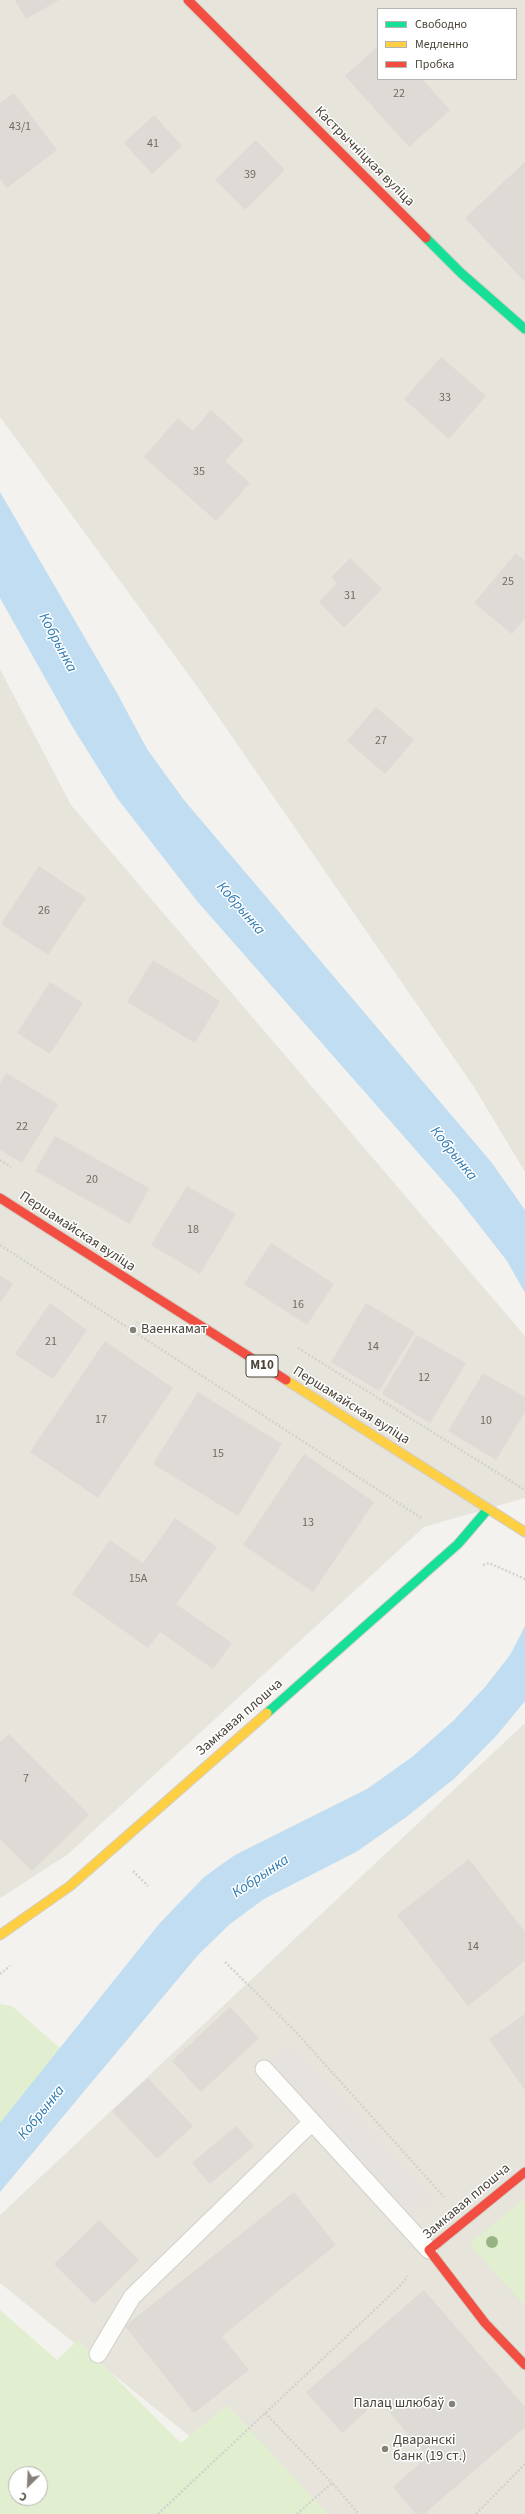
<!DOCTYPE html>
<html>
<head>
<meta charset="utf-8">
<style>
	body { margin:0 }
	#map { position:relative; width:525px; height:2514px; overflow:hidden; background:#f4f2ee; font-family:"Source Sans 3",sans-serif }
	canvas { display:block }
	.legend { position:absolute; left:377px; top:8px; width:140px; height:72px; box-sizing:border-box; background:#fff; border:1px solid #b7b4b0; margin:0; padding:5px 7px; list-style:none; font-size:12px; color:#4b4439 }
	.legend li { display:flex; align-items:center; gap:8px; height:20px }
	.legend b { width:20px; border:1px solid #b7b4b0 }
	.north { position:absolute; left:8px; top:2466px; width:40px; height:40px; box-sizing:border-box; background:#fff; border:1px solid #b7b4b0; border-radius:50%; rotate:204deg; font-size:11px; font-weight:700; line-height:16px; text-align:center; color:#4b4439 }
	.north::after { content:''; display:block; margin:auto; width:14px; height:18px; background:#868178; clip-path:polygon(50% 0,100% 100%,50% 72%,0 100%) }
</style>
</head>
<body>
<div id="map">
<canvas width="525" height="2514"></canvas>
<ul class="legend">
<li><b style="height:5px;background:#16e098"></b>Свободно</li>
<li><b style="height:5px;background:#ffcf43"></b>Медленно</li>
<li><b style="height:5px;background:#f24e42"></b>Пробка</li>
</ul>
<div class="north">С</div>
</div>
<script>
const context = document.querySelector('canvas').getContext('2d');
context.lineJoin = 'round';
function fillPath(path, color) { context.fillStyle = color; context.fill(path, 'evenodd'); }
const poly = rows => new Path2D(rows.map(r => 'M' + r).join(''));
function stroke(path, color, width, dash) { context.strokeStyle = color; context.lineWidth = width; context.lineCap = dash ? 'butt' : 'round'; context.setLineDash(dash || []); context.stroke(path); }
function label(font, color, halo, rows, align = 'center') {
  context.font = font + ' "Source Sans 3",sans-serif'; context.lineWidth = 3; context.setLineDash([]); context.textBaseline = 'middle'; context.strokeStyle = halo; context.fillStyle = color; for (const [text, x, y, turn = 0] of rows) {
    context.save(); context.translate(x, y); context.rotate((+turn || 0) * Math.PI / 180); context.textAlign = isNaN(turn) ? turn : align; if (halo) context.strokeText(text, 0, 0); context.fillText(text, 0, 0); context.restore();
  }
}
fillPath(poly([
	[0,0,525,0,525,1172,474,1087,199,689,0,417],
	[378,9,516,9,516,79,378,79],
	[0,669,71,805,525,1336,525,1498,424,1527,67,1855,0,1898],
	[525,1723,525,2514,286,2514,0,2283,0,2215]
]), '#e7e4dc');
fillPath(poly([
	[0,2004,12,2006,61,2049,0,2123],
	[525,2198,525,2306,469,2244],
	[0,2310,57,2360,78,2340,181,2443,227,2405,328,2514,0,2514],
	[16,2474,40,2474,40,2498,16,2498]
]), '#e1eecf');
fillPath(poly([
	[290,2042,435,2200,411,2219,268,2064]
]), '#e6e3df');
fillPath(poly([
	[0,492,117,693,147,749,184,800,492,1163,525,1210,525,1293,507,1261,457,1197,197,901,117,798,72,726,0,598],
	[525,1626,525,1701,497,1735,455,1778,405,1818,356,1852,264,1899,230,1924,198,1955,0,2192,0,2123,159,1924,204,1877,235,1855,367,1789,412,1757,453,1721,485,1687,510,1655]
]), '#c0ddf1');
fillPath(poly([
	[15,0,59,0,26,19],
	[378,46,378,79,422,79,450,110,409,147,345,76],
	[14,93,57,150,7,188,0,179,0,103],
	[154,115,182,146,152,174,124,143],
	[256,140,285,170,245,210,215,180],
	[525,162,525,282,465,218],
	[441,357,486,396,449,439,404,399],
	[211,410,244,440,225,461,250,483,216,521,144,457,178,418,193,431],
	[516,553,525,561,525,618,512,634,474,603],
	[350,558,382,589,344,628,319,602,337,583,331,577],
	[376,707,414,740,385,774,347,741],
	[39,866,86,898,48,955,1,924],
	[153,960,220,1001,195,1043,127,1002],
	[50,982,83,1003,50,1054,17,1033],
	[6,1073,58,1104,22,1163,0,1150,0,1083],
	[55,1136,149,1188,130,1224,35,1171],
	[187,1186,236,1214,200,1274,151,1245],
	[271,1243,334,1284,307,1325,244,1284],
	[0,1275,13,1284,0,1303],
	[50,1303,87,1330,53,1379,15,1354],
	[366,1303,415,1332,379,1391,331,1362],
	[417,1335,466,1363,430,1423,382,1394],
	[105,1341,173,1388,98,1498,30,1452],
	[483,1373,525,1397,525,1412,496,1460,448,1431],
	[198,1392,282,1444,238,1516,153,1464],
	[304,1454,374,1502,313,1592,243,1545],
	[175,1518,217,1547,176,1604,232,1643,213,1669,160,1632,148,1648,72,1594,110,1540,143,1563],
	[9,1734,89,1815,32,1871,0,1839,0,1742],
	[469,1859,525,1932,525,1961,468,2006,397,1915],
	[230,2007,259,2038,201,2092,172,2061],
	[525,2014,525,2090,489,2039],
	[148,2078,193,2126,157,2159,112,2111],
	[236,2126,254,2146,210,2184,192,2163],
	[294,2192,336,2245,222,2336,249,2370,194,2413,125,2326],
	[99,2220,139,2260,94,2304,54,2264],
	[424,2290,525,2407,525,2427,424,2514,416,2514,393,2487,427,2457,379,2400,342,2433,306,2392]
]), '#dedbd6');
const lane = poly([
	[264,2069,429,2250],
	[98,2354,132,2297,312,2122]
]);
const fast = poly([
	[426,238,461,273,525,329],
	[267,1713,458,1544,488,1509]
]);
const slow = poly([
	[286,1380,525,1532],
	[0,1935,70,1886,267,1713]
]);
const jam = poly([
	[188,0,426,238],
	[0,1198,286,1380],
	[525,2172,429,2250,485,2323,525,2365]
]);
stroke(lane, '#d2d0cb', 19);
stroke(fast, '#d3cfc5', 11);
stroke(slow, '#d3cfc5', 11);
stroke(jam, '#d3cfc5', 11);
stroke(poly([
	[0,1160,11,1167],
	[0,1245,423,1519],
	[133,1330,138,1322],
	[298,1348,525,1490],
	[483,1565,489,1563,525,1579],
	[133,1871,148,1886],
	[225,1962,294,2030,444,2197],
	[0,1974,10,1966],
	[265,2413,332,2483],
	[158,2514,400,2286,408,2276],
	[297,2514,332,2483,359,2514],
	[476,2514,525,2464]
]), '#d3d2cc', 2.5, [2, 2]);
stroke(lane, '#fdfdfc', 17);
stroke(fast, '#16e098', 9);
stroke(slow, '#ffcf43', 9);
stroke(jam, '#f24e42', 9);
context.fillStyle = '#96b382';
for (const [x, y] of [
	[492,2242]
]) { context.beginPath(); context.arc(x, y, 6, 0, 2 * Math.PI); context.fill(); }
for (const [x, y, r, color] of [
	[133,1330,4,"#868178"],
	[452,2404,4,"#868178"],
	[385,2449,4,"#868178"]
]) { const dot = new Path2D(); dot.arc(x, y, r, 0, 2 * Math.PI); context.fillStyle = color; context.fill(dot); stroke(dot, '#fff', 1.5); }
label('12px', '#706a61', null, [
	["22",399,94],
	["43/1",20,127],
	["41",153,144],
	["39",250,175],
	["33",445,398],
	["35",199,472],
	["25",508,582],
	["31",350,596],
	["27",381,741],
	["26",44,911],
	["22",22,1127],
	["20",92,1180],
	["18",193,1230],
	["16",298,1305],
	["21",51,1342],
	["14",373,1347],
	["12",424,1378],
	["17",101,1420],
	["10",486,1421],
	["15",218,1454],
	["13",308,1523],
	["15А",138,1579],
	["7",26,1779],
	["14",473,1947]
]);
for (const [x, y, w] of [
	[262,1366,32]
]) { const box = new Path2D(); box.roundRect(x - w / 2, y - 11, w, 22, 3); context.fillStyle = '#fff'; context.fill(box); stroke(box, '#4b4439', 1); }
label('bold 13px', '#4b4439', null, [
	["М10",262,1366]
]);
label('14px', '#4b4439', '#fff', [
	["Кастрычніцкая вуліца",364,157,45],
	["Першамайская вуліца",77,1232,33],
	["Першамайская вуліца",351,1406,32],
	["Замкавая плошча",240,1718,-41],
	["Замкавая плошча",467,2202,-40]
]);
label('14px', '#4b4439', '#fff', [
	["Ваенкамат",141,1330],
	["Палац шлюбаў",444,2404,"right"],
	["Дваранскі",393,2441],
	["банк (19 ст.)",393,2457]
], 'left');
label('italic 15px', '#2e7ab2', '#fff', [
	["Кобрынка",57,643,62],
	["Кобрынка",240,909,49],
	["Кобрынка",453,1154,51],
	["Кобрынка",261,1877,-34],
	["Кобрынка",42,2113,-51]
]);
</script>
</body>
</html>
